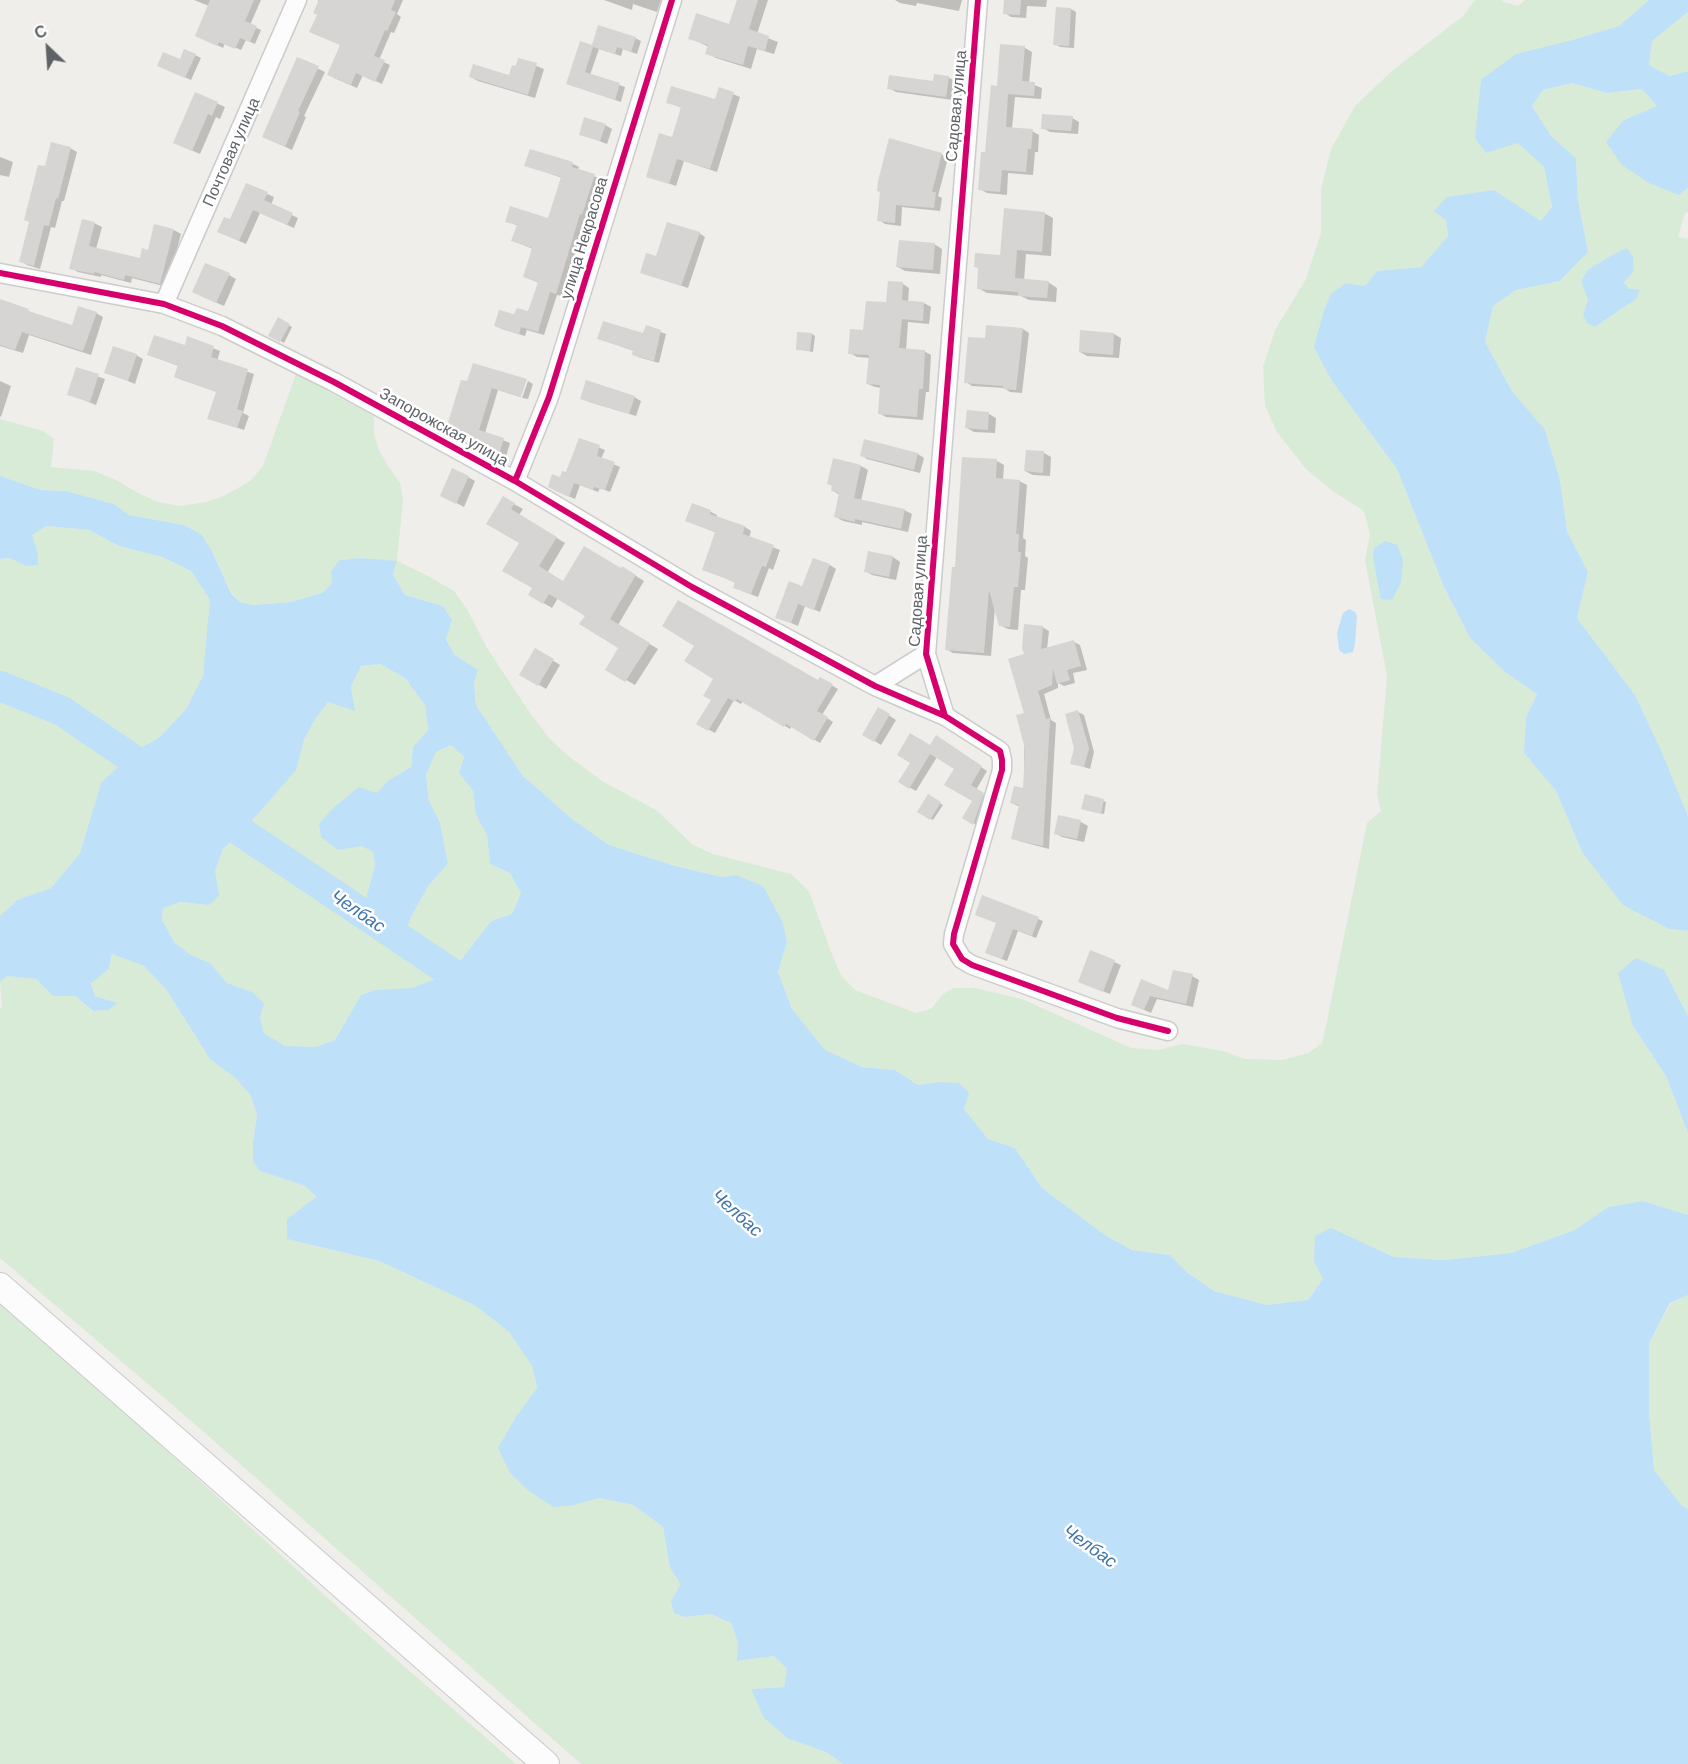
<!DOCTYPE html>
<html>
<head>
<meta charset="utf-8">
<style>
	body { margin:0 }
	#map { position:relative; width:1688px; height:1764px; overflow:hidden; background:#efeeea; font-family:Barlow,sans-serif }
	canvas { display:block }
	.north { position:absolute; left:18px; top:18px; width:60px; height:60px; -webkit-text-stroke:4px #fff; paint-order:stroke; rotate:335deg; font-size:16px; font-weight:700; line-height:24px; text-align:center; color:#5f6368 }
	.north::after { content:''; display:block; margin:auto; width:21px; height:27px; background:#5f6368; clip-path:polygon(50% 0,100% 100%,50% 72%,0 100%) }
</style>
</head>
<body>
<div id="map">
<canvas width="1688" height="1764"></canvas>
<div class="north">С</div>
</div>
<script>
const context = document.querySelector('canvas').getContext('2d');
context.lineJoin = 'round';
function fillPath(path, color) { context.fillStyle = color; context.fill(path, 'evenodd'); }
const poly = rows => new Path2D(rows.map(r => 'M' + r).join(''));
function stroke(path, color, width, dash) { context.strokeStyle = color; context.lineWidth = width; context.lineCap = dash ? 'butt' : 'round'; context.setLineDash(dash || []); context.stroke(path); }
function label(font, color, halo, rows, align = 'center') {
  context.font = font + ' Barlow,sans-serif'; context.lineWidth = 5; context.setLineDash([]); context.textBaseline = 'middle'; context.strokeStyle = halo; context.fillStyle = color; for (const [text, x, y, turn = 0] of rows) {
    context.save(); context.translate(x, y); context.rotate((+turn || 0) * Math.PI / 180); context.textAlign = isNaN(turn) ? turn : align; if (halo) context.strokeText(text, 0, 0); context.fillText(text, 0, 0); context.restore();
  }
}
fillPath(poly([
	[1475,0,1502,0,1504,2,1518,6,1525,0,1649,0,1619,26,1569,41,1487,153,1518,142,1544,167,1552,207,1541,221,1518,207,1446,220,1448,236,1421,267,1377,271,1365,286,1346,283,1332,381,1397,469,1444,587,1470,638,1505,672,1537,694,1526,717,1524,753,1556,791,1582,852,1669,929,1688,931,1688,1016,1664,970,1633,1026,1666,1076,1688,1133,1688,1215,1643,1201,1608,1207,1576,1230,1511,1253,1444,1260,1394,1257,1331,1229,1314,1261,1323,1279,1308,1300,1267,1305,1214,1291,1188,1273,1170,1255,1132,1250,1105,1235,1078,1215,1042,1188,1015,1148,988,1139,964,1109,939,1082,918,1085,895,1070,862,1067,825,1051,792,1009,778,972,787,942,783,923,776,912,736,875,722,877,675,866,609,845,572,819,523,776,476,705,474,683,478,670,455,655,446,638,451,620,443,606,405,595,393,573,397,562,361,558,340,560,332,583,322,593,291,602,253,605,240,602,231,592,212,551,201,534,184,525,129,515,114,504,66,491,41,490,0,476,0,419,43,431,54,439,51,467,94,471,116,480,140,494,158,502,179,506,206,502,224,496,250,481,263,466,296,374,374,416,374,434,379,450,388,466,400,483,403,500,397,561,428,576,454,591,467,609,487,648,530,713,550,739,567,755,602,781,656,810,693,845,713,854,791,874,809,891,831,952,841,975,855,990,916,1013,931,1009,943,994,954,988,975,988,1022,999,1131,1048,1159,1050,1182,1044,1223,1051,1245,1059,1283,1060,1308,1053,1322,1043,1327,1021,1367,823,1381,811,1377,794,1387,676,1365,560,1370,535,1364,511,1334,492,1306,469,1277,432,1265,406,1263,367,1275,330,1306,279,1321,233,1321,190,1331,149,1355,106,1393,70,1463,16],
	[1688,12,1688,71,1668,76,1649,65,1652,41],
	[1572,83,1607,93,1642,89,1658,106,1624,120,1679,195,1688,188,1688,212,1685,213,1678,237,1688,239,1688,816,1661,750,1635,695,1577,618,1588,572,1567,531,1560,480,1545,431,1512,391,1485,342,1493,306,1516,290,1560,281,1588,252,1578,200,1576,158,1552,137,1532,106,1543,90],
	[1624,282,1636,299,1595,327,1583,315,1588,299],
	[47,526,89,530,119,546,162,557,191,571,210,600,209,632,203,676,186,709,160,737,132,753,101,783,80,853,51,888,17,900,0,916,0,559,9,558,26,566,38,554,31,535],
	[381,664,405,678,425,705,428,730,413,747,411,767,389,780,377,794,361,846,373,852,375,866,367,894,403,938,411,917,429,885,448,864,440,823,429,801,426,775,436,752,451,745,464,757,459,773,473,791,476,815,487,835,490,864,510,873,521,893,512,914,491,921,451,973,412,989,375,990,361,995,335,1040,316,1047,285,1046,264,1033,252,992,227,983,210,963,191,955,174,942,162,919,163,907,180,902,209,905,215,871,223,849,257,815,295,770,304,740,314,721,328,702,354,710,351,687,361,666],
	[112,954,144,966,165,988,197,1039,250,1094,257,1114,253,1143,260,1171,305,1186,316,1198,287,1219,287,1239,379,1261,476,1306,509,1332,532,1366,537,1389,516,1417,574,1505,599,1498,633,1505,663,1527,670,1568,682,1584,671,1601,685,1617,711,1614,731,1623,738,1643,738,1661,774,1656,787,1669,784,1687,751,1689,789,1739,826,1752,843,1764,581,1764,197,1426,0,1258,0,1008,2,1008,0,982,7,976,36,979,53,996,75,996,92,1011,108,1010,118,1003,95,996,91,982,109,969],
	[1688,1295,1688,1509,1682,1506,1654,1470,1649,1412,1649,1343,1671,1303],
	[0,1303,130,1417,365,1632,516,1764,0,1764]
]), '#d8ebd6');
fillPath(poly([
	[1649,0,1688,0,1688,12,1652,41,1649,65,1669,76,1688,71,1688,188,1679,195,1649,183,1622,165,1606,142,1624,120,1657,106,1642,89,1607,93,1572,83,1543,90,1532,106,1552,137,1576,158,1578,200,1588,252,1560,281,1516,290,1493,306,1485,342,1512,391,1545,430,1560,480,1567,531,1588,572,1577,618,1635,695,1661,750,1688,816,1688,931,1669,929,1623,905,1582,852,1556,791,1524,753,1526,717,1537,694,1505,672,1470,638,1444,587,1397,469,1332,381,1314,347,1324,310,1331,294,1346,283,1365,286,1377,271,1421,267,1448,236,1446,220,1434,211,1447,197,1494,190,1541,221,1552,207,1544,167,1518,143,1486,153,1475,138,1481,80,1516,54,1569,41,1619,26],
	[1627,248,1633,257,1634,271,1624,282,1629,289,1640,290,1636,299,1595,327,1587,323,1583,315,1588,299,1581,281,1588,270,1614,254],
	[0,476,41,490,66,491,114,504,129,515,184,525,201,534,212,551,231,593,240,602,253,605,291,602,322,593,332,583,331,571,340,560,361,558,397,561,393,574,405,595,443,606,452,620,446,639,455,655,478,670,474,683,476,705,523,776,572,819,609,845,675,866,722,877,736,875,763,886,783,923,787,942,778,972,792,1009,825,1050,862,1067,895,1070,918,1085,939,1082,959,1083,969,1093,964,1109,988,1139,1015,1148,1042,1188,1105,1235,1132,1250,1170,1255,1188,1273,1214,1291,1267,1305,1308,1300,1323,1279,1314,1261,1315,1236,1331,1228,1394,1257,1444,1260,1511,1253,1575,1230,1608,1207,1643,1201,1688,1215,1688,1295,1670,1303,1649,1343,1649,1412,1654,1470,1682,1506,1688,1509,1688,1764,843,1764,826,1752,789,1739,764,1718,751,1689,784,1687,787,1669,774,1656,737,1661,738,1643,731,1623,711,1614,685,1617,674,1613,671,1601,681,1584,670,1568,663,1527,633,1505,599,1498,574,1505,554,1507,529,1491,510,1473,498,1448,516,1417,537,1388,532,1366,509,1332,476,1306,379,1261,287,1239,287,1219,316,1197,305,1186,260,1171,253,1161,253,1143,257,1114,250,1094,233,1076,210,1059,165,988,144,966,112,954,109,969,91,983,95,996,118,1003,108,1010,93,1011,75,996,53,996,36,979,7,976,0,982,0,916,17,900,51,888,80,853,101,783,132,753,160,737,186,709,203,676,210,600,191,571,162,557,119,546,89,530,47,526,32,535,38,554,38,565,26,566,9,558,0,559],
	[380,664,405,678,425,705,428,730,413,747,411,767,389,780,377,793,359,787,333,808,319,824,321,837,338,850,361,846,373,852,375,866,367,894,368,916,374,932,389,945,403,938,411,917,429,885,448,864,440,823,429,801,426,775,436,752,451,745,464,757,459,773,473,791,476,815,487,835,490,864,510,873,521,893,512,914,491,921,451,973,412,988,375,990,361,995,335,1040,316,1047,285,1046,264,1033,260,1018,264,1003,252,992,227,983,210,963,191,955,174,942,162,919,163,908,180,902,209,905,219,896,215,871,223,849,257,815,296,770,304,740,314,721,328,702,355,711,351,687,361,666],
	[1385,541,1397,545,1403,559,1401,582,1392,600,1381,599,1373,558,1374,548],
	[1349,609,1355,612,1357,616,1355,644,1353,652,1344,654,1339,650,1337,633,1343,613],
	[1636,958,1664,970,1688,1016,1688,1133,1666,1076,1633,1026,1618,973]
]), '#bfe0f9');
fillPath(poly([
	[194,0,261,0,250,25,261,30,255,44,246,40,241,50,225,43,223,48,202,38,209,6],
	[318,0,403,0,397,14,401,17,394,33,391,32,379,60,390,65,382,84,363,75,357,88,334,78,342,45,318,15],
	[604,0,661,0,657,12,633,4,632,10],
	[738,0,768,0,757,34,778,42,774,54,757,49,751,69,716,58,707,53,709,47,690,38,730,25],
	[895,0,962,0,959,11,917,3,916,6,900,3],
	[1006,0,1047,0,1046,7,1027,6,1026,18,1011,17,1005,13],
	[1057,8,1071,9,1076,12,1074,48,1060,47,1055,44],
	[635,38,641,41,637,54,623,49,621,56,599,49,590,75,625,87,621,102,568,84,593,46],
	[1001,46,1025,48,1032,52,1029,83,1042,88,1041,99,1015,97,1012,129,1032,131,1039,135,1038,152,1035,152,1033,175,1008,173,1007,195,987,193,980,189,998,87],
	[195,55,201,58,191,80,164,68],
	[298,59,325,72,304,116,306,117,292,150,271,140],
	[519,59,544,69,535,98,478,81,471,77,510,77],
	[948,77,955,81,953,100,896,92,889,88,935,83],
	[720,89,740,97,717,172,684,161,676,186,648,176,673,139,682,108,667,102,716,101],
	[196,94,225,107,220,119,216,117,200,154,182,146],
	[1072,118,1079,122,1078,134,1050,132,1043,128],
	[605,125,612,129,607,144,580,134],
	[70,148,77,152,64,201,62,201,55,228,51,227,40,269,27,265,20,261,46,168],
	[941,154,948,158,938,196,942,198,940,211,902,207,901,226,885,224,879,220],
	[0,157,13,162,9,177,0,175],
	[573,164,579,167,578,170,601,179,589,218,586,217,562,296,557,295,544,335,527,330,525,336,502,329,496,326,515,316,529,313,539,283,525,277,533,249,513,241,518,226,507,221,549,220,562,178,526,165],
	[247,185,274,197,271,205,298,218,294,228,260,213,246,244,226,235],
	[1044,213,1053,218,1051,256,1026,254,1024,281,1048,282,1057,288,1056,302,1029,300,1021,296,987,293,978,288,980,269,975,266,1002,257],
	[94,223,102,227,96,249,141,260,149,251,155,226,174,230,181,234,167,287,132,278,131,283,101,275,101,277,78,272,71,268],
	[699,233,705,237,688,288,642,272,657,258],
	[934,244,942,249,940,274,905,271,898,267],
	[229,275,236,279,224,306,201,296],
	[903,284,909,288,908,302,924,303,931,307,929,324,908,322,906,350,924,351,931,355,929,392,926,392,923,420,886,417,879,413,882,388,875,387,868,384,870,358,857,357,850,353],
	[0,301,73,327,96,313,103,317,91,355,29,335,23,353,0,346],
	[279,319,292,327,284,343,270,335],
	[647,327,666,334,659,363,638,357,633,354,634,351,599,339,644,335],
	[987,327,1023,329,1029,333,1022,393,1010,392,1004,388,972,386,966,382,986,340],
	[1082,332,1114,334,1121,338,1119,358,1087,356,1080,352],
	[812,334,815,336,813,352,797,349],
	[188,338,220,351,217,361,254,374,243,413,249,416,244,430,209,418,218,392,182,380,175,377,179,366,148,355,186,346],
	[136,355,143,359,135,384,106,372],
	[77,369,105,379,96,405,69,394],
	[525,380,520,397,498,390,485,433,510,443,505,460,462,438,456,432,462,381],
	[0,381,11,386,1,417,0,416],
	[528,381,533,384,528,399,522,398],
	[634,397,641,401,636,416,589,402,582,398],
	[989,414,996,418,995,433,974,432,967,428],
	[580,440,605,450,601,459,620,467,610,492,600,488,598,492,580,485,575,499,554,490,560,479,567,474],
	[865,440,918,454,924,458,920,473,867,459,861,455],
	[1027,452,1044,453,1051,457,1050,476,1033,475,1025,471],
	[997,461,1004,465,1003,480,1019,481,1027,485,1023,538,1026,540,1025,556,1028,558,1025,590,1021,590,1018,630,1008,629,1000,625,995,607,991,656,953,653,946,649,956,569],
	[861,466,868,470,861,501,904,510,912,514,908,532,862,522,862,525,843,521,836,517,840,495,833,491,834,487,829,484],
	[468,477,475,481,464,507,449,499],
	[503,498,523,509,519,515,565,543,547,573,563,583,623,568,644,581,618,625,658,649,635,685,607,669,620,647,587,615,558,598,552,608,530,595,534,588,521,543],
	[693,505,711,512,717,515,717,518,745,527,751,531,749,538,780,550,773,570,769,568,758,597,742,591,736,583,704,569,717,533,687,521],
	[869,552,893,557,900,562,896,580,872,575,865,571],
	[830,565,836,569,820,612,805,606,798,626,777,617,803,588],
	[1042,627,1049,631,1047,649,1074,642,1080,645,1087,670,1073,673,1075,683,1064,686,1058,683,1058,688,1044,694,1051,720,1056,723,1049,849,1019,841,1013,838,1020,807,1012,803,1024,790,1025,655],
	[536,650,560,665,546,689,521,674],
	[821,679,838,689,822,715,833,722,820,743,792,726,790,729,743,701,741,704,734,700,715,733,698,724,713,700,818,682],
	[879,709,896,720,881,745,864,734],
	[1078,712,1084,715,1094,752,1090,769,1072,763,1076,748],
	[943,741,987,771,976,790,989,798,980,827,964,818,974,801,956,768,937,757,916,791,900,782,931,747],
	[928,796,943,805,933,820,919,812],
	[1103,801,1106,802,1104,814,1086,810],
	[1059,817,1081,822,1088,826,1084,842,1062,837,1055,833],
	[1038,919,1043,921,1036,938,1018,931,1007,961,991,955,998,923],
	[1091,952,1121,965,1110,994,1087,985],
	[1192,976,1199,980,1193,1007,1157,999,1151,1013,1133,1005,1142,982,1170,992]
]), '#0003');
stroke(poly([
	[0,686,62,711,162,779],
	[207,809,486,996]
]), '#bfe0f9', 30);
fillPath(poly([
	[210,0,254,0,245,21,257,26,250,42,240,38,235,49,219,42,217,46,195,36],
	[319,0,395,0,391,10,396,12,387,31,385,30,374,56,385,60,375,82,356,73,351,85,327,75,340,45,309,32,317,15,313,13],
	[737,0,758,0,749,29,769,36,765,51,748,46,743,65,705,54,708,45,688,39,696,13,729,24],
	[1004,0,1021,0,1020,15,1003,14],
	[1056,7,1071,8,1069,46,1053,45],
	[598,25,636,37,631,52,617,47,615,54,593,47,585,72,620,83,615,100,566,84,580,41,592,45],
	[1000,44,1025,46,1022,81,1035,82,1034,96,1008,94,1006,127,1033,129,1031,149,1028,149,1026,172,1002,170,1000,192,978,190,981,152,985,152,991,85,997,86],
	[184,49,196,54,185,78,157,66,163,52,180,59],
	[297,57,319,66,298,111,300,112,285,147,262,137],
	[518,58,537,63,528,95,469,77,473,64,509,75,512,65,516,66],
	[934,74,949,76,946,97,887,89,889,75,933,81],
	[671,86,715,99,719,87,734,92,710,169,677,159,669,184,646,177,659,133,672,137,681,107,666,103],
	[195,92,218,102,212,116,208,114,192,151,173,143],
	[1042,114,1073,116,1071,131,1041,129],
	[584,117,606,124,600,141,579,135],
	[889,138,942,153,932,192,936,192,934,208,896,205,895,223,877,221,880,192,877,191,878,181],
	[51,142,71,147,58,199,56,198,49,226,44,225,34,266,19,262,29,222,24,220,38,165,45,166],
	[530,149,573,162,572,167,595,174,582,215,580,214,556,294,550,292,538,332,521,327,519,334,494,326,499,310,514,314,517,308,528,311,538,282,523,277,532,248,511,241,517,225,505,222,510,206,548,218,561,177,524,166],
	[246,183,268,192,264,200,293,213,287,225,253,210,239,241,217,232,224,217,230,219],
	[1004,208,1045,212,1042,252,1017,250,1015,278,1049,281,1047,298,1018,296,1018,292,977,289,978,268,974,267,975,253,1000,255],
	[82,219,95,222,89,246,140,258,142,248,148,250,154,224,174,229,160,284,125,275,124,280,94,272,94,274,69,269],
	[667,222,700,232,681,286,640,273,646,253,656,256],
	[899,240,935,243,933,270,896,267],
	[205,263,230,273,216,303,192,292],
	[888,281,903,282,902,300,924,302,923,321,902,319,899,348,925,350,923,389,919,389,917,417,878,414,880,385,866,384,869,355,848,354,850,329,863,330,866,301,886,302],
	[0,299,29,309,28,311,72,325,78,306,97,312,83,351,22,332,15,350,0,345],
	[278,317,290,324,280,342,268,336],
	[603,321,643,333,646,325,661,330,654,361,632,355,633,350,597,339],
	[986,325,1023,328,1016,390,1003,389,1003,386,964,383,968,337,985,338],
	[1080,330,1114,333,1113,355,1079,352],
	[797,332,812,333,810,351,796,350],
	[154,335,185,345,187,336,214,346,211,357,248,369,237,409,243,411,237,428,207,419,216,392,174,377,178,365,147,355],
	[113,346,137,354,128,381,104,373],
	[473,363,527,379,521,397,492,388,479,430,504,438,498,458,453,434,454,432,446,429,461,380,467,381],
	[76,367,99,374,90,402,67,395],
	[586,380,635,396,629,414,580,399],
	[967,410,989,412,988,430,965,428],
	[579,438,600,445,597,456,615,462,605,490,594,487,593,490,574,483,569,497,548,487,552,474,560,477,562,471,566,472],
	[864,439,918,453,914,470,860,456],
	[1026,450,1044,451,1043,473,1024,471],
	[962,457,997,459,996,478,1020,480,1016,534,1019,534,1018,552,1021,552,1018,587,1014,587,1010,627,999,626,989,590,984,653,945,650,952,567,955,567],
	[833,458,861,465,854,498,905,509,901,529,855,519,855,522,834,517,839,493,831,491,832,485,827,484],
	[452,468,469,476,456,504,440,496],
	[503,496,515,503,511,509,557,537,539,566,563,581,584,546,621,568,622,566,636,575,610,619,650,643,625,682,605,670,618,648,579,624,585,616,549,594,543,604,528,595,532,588,502,571,519,543,486,524],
	[692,503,711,510,710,514,745,526,743,534,774,545,766,567,762,566,751,594,733,588,735,582,702,570,715,532,685,521],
	[868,551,893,556,889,577,864,572],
	[813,558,830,564,814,610,798,604,791,623,775,618,789,581,802,586],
	[678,600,818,680,820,677,833,684,817,711,828,717,814,741,786,724,784,727,737,699,735,702,728,698,708,731,696,724,711,700,703,696,713,679,684,661,694,646,662,626],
	[1024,624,1043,626,1041,649,1074,640,1081,666,1067,670,1070,680,1057,684,1053,669,1052,685,1038,691,1046,719,1050,718,1043,846,1011,839,1019,805,1010,803,1014,786,1023,788,1025,749,1016,715,1024,713,1008,659,1024,654,1022,648],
	[535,648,554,659,538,686,519,675],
	[878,707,890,714,874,742,862,735],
	[1078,710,1089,748,1084,767,1070,764,1074,748,1065,714],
	[910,733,930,745,936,735,982,766,971,785,984,793,973,825,962,818,972,801,944,785,954,769,930,754,909,789,898,782,910,763,897,755],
	[928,794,941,802,930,820,917,812],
	[1085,794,1104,799,1101,814,1081,809],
	[1058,815,1081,820,1077,839,1054,834],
	[982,895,1039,917,1032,936,1013,929,1002,959,985,953,996,923,975,915],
	[1090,950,1115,960,1103,992,1078,982],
	[1173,970,1193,974,1186,1004,1150,996,1144,1010,1131,1005,1141,979,1168,990]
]), '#d6d5d3');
const street = poly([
	[978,0,926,654,945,716,1000,751,1002,760,1002,770,954,934,953,944,962,959,972,965,1117,1018,1168,1031],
	[0,273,164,304,222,326,334,382,515,481,692,587,875,686,945,716],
	[164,304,297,0],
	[515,481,549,397,672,0],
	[875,686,926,654]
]);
const secondary = poly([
	[0,1286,546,1764]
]);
stroke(street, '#cbcccc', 21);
stroke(secondary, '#cacacb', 28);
stroke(street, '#fdfcfc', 18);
stroke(secondary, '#fdfcfc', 26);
stroke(poly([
	[978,0,926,654,945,716,1000,751,1002,760,1002,770,954,934,953,944,962,959,972,965,1117,1018,1168,1031],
	[0,273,164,304,222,326,334,382,515,481,692,587,875,686,945,716],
	[515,481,549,397,672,0]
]), '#d6006c', 6);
label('16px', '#5f6368', '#fff', [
	["Садовая улица",956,106,-85],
	["Почтовая улица",231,152,-66],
	["улица Некрасова",584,238,-73],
	["Запорожская улица",444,427,29],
	["Садовая улица",918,591,-86]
]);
label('italic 18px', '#4174aa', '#fff', [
	["Челбас",358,911,34],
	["Челбас",737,1213,42],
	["Челбас",1090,1546,35]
]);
</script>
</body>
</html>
